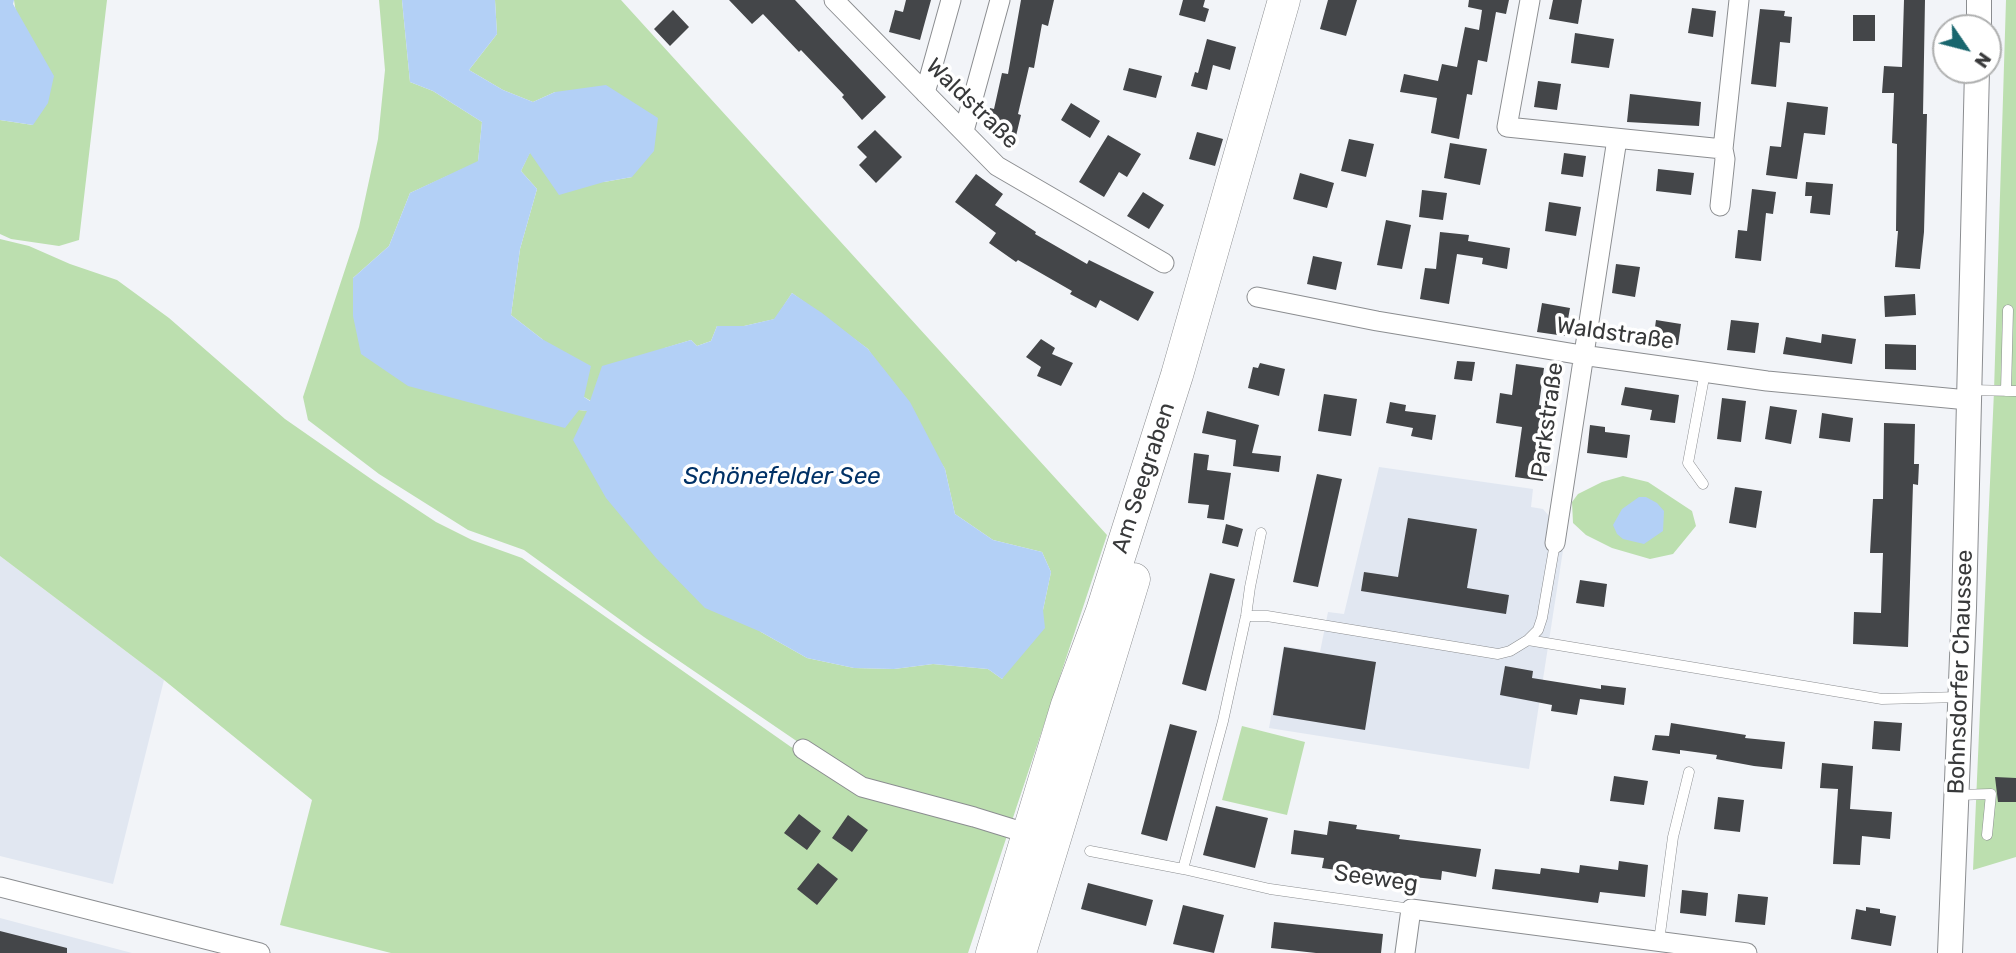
<!DOCTYPE html>
<html>
<head>
<meta charset="utf-8">
<style>
	body { margin:0 }
	#map { position:relative; width:2016px; height:953px; overflow:hidden; background:#f2f4f8; font-family:Rubik,sans-serif }
	canvas { display:block }
	.north { position:absolute; left:1932px; top:14px; width:70px; height:70px; box-sizing:border-box; background:#fff; border:2px solid #afb0b0; border-radius:50%; rotate:125deg; font-size:19px; font-weight:700; line-height:28px; text-align:center; color:#38393a }
	.north::after { content:''; display:block; margin:auto; width:24px; height:32px; background:#19666e; clip-path:polygon(50% 0,100% 100%,50% 72%,0 100%) }
</style>
</head>
<body>
<div id="map">
<canvas width="2016" height="953"></canvas>
<div class="north">N</div>
</div>
<script>
const context = document.querySelector('canvas').getContext('2d');
context.lineJoin = 'round';
function fillPath(path, color) { context.fillStyle = color; context.fill(path, 'evenodd'); }
const poly = rows => new Path2D(rows.map(r => 'M' + r).join(''));
function stroke(path, color, width, dash) { context.strokeStyle = color; context.lineWidth = width; context.lineCap = dash ? 'butt' : 'round'; context.setLineDash(dash || []); context.stroke(path); }
function label(font, color, halo, rows, align = 'center') {
  context.font = font + ' Rubik,sans-serif'; context.lineWidth = 7; context.setLineDash([]); context.textBaseline = 'middle'; context.strokeStyle = halo; context.fillStyle = color; for (const [text, x, y, turn = 0] of rows) {
    context.save(); context.translate(x, y); context.rotate((+turn || 0) * Math.PI / 180); context.textAlign = isNaN(turn) ? turn : align; if (halo) context.strokeText(text, 0, 0); context.fillText(text, 0, 0); context.restore();
  }
}
fillPath(poly([
	[1379,467,1533,489,1531,507,1543,509,1549,516,1545,541,1564,544,1529,769,1269,728,1284,646,1320,652,1328,612,1344,614],
	[0,556,164,680,113,884,0,856],
	[0,918,132,953,0,953]
]), '#e1e7f1');
fillPath(poly([
	[14,0,107,0,79,240,59,246,11,239,0,234,0,120,33,125],
	[379,0,402,0,410,82,433,91,482,122,478,162,410,193,389,246,353,278,579,410,588,411,761,632,807,658,854,668,894,669,933,664,988,669,1002,679,1043,610,1051,572,1042,552,993,540,955,514,945,469,868,349,792,293,775,319,744,326,717,326,711,341,697,346,691,340,665,348,591,401,584,397,542,339,511,315,520,249,537,189,521,171,530,152,604,182,632,177,555,92,533,102,503,90,469,70,497,34,495,0,621,0,1107,535,968,953,391,953,280,925,312,800,164,680,0,556,0,239,29,246,70,264,117,280,169,318,285,419,374,481,436,522,472,540,522,558,791,747,843,769,798,742,644,637,524,550,468,530,379,474,308,420,303,397,359,227,378,139,385,70],
	[2006,0,2016,0,2016,857,1973,870,1994,391],
	[1623,476,1648,482,1692,511,1696,526,1673,554,1650,559,1612,548,1586,535,1573,523,1572,502,1578,494,1602,482],
	[1242,726,1305,742,1287,815,1222,800]
]), '#bcdfaf');
fillPath(poly([
	[0,0,14,0,13,4,54,76,48,103,33,125,0,120],
	[402,0,495,0,497,34,469,70,503,90,533,102,555,92,606,85,658,118,654,151,632,177,604,182,559,195,530,153,521,171,537,189,520,249,511,315,542,339,591,366,584,397,590,401,602,366,691,340,697,346,711,341,717,326,744,326,774,319,792,293,822,313,868,349,910,402,945,469,955,514,993,540,1042,552,1051,572,1043,610,1045,628,1002,679,988,669,933,664,894,669,854,668,807,658,761,632,705,608,656,558,606,498,573,440,587,411,579,410,565,428,408,386,361,354,353,316,353,278,389,246,410,193,478,161,482,122,433,91,410,82],
	[1639,497,1646,497,1657,503,1664,511,1663,531,1644,544,1623,539,1617,534,1613,525,1622,509]
]), '#b3d0f6');
fillPath(poly([
	[729,0,795,0,886,97,862,120,842,97,844,95,801,50,799,52,763,14,752,24],
	[906,0,931,0,920,40,889,32,895,10,903,12],
	[1021,0,1054,0,1048,26,1042,24,1034,68,1029,67,1018,114,1021,115,1016,136,985,129,990,108,994,109,1002,73,1008,74],
	[1183,0,1205,0,1203,7,1209,9,1205,22,1179,15],
	[1328,0,1357,0,1346,36,1320,29],
	[1469,0,1509,0,1506,14,1496,12,1487,62,1478,60,1472,95,1467,94,1459,139,1431,133,1437,98,1400,92,1404,74,1438,81,1442,64,1457,67,1465,27,1479,30,1482,10,1468,7],
	[1553,0,1582,0,1578,24,1549,19],
	[1904,0,1925,0,1923,114,1927,114,1924,232,1920,269,1895,267,1898,231,1896,231,1897,144,1892,143,1894,93,1882,93,1884,66,1902,67],
	[1692,8,1716,11,1713,37,1688,33],
	[1760,9,1785,11,1784,16,1792,17,1790,43,1780,42,1776,87,1751,84],
	[673,10,689,27,670,46,654,29],
	[1853,15,1875,15,1875,41,1853,41],
	[1575,33,1614,39,1609,68,1571,63],
	[1207,39,1236,47,1230,70,1213,65,1207,90,1191,86,1195,72,1198,73],
	[1129,68,1162,76,1156,98,1123,90],
	[1538,81,1561,84,1557,110,1534,107],
	[1630,94,1701,102,1699,126,1627,122],
	[1787,102,1828,107,1825,135,1804,133,1797,179,1766,175,1770,146,1781,147],
	[1071,103,1100,121,1090,138,1061,120],
	[875,130,902,157,876,183,859,165,867,157,857,147],
	[1197,132,1223,139,1215,166,1189,159],
	[1108,135,1141,154,1127,177,1119,172,1104,197,1079,182],
	[1349,139,1374,144,1366,177,1341,171],
	[1450,143,1487,149,1480,185,1444,178],
	[1564,153,1586,156,1583,177,1561,174],
	[1658,169,1694,173,1691,195,1656,191],
	[1300,173,1334,183,1327,208,1293,199],
	[976,174,1003,194,995,205,1036,232,1035,234,1087,264,1089,260,1154,292,1138,321,1100,300,1096,308,1070,294,1072,291,1018,260,1016,262,989,243,996,233,955,202],
	[1806,182,1833,184,1830,215,1810,213,1812,196,1805,196],
	[1752,189,1776,192,1773,214,1766,213,1761,261,1735,258,1738,230,1747,231],
	[1422,190,1447,193,1443,220,1419,217],
	[1143,192,1164,205,1149,229,1127,216],
	[1549,202,1581,207,1576,236,1545,231],
	[1386,220,1411,225,1402,269,1377,265],
	[1440,232,1469,235,1468,241,1510,248,1507,269,1482,264,1483,258,1457,254,1449,304,1420,299,1425,268,1436,269],
	[1313,256,1342,262,1336,290,1307,284],
	[1616,264,1640,267,1635,297,1612,293],
	[1915,294,1916,315,1885,317,1884,296],
	[1542,303,1570,308,1565,336,1537,332],
	[1656,320,1681,324,1678,345,1653,342],
	[1731,320,1759,323,1755,353,1727,350],
	[1822,334,1856,339,1852,364,1783,354,1786,337,1821,343],
	[1041,339,1055,348,1052,354,1073,363,1061,386,1037,376,1041,367,1026,357],
	[1885,344,1916,345,1916,370,1885,369],
	[1457,361,1475,362,1472,381,1454,379],
	[1260,363,1285,369,1279,396,1248,388,1253,367,1258,368],
	[1516,364,1544,368,1539,405,1543,406,1537,449,1547,450,1543,481,1515,477,1522,427,1496,423,1500,393,1512,395],
	[1625,387,1679,395,1675,423,1650,420,1652,410,1621,405],
	[1324,394,1357,399,1351,436,1318,431],
	[1722,398,1746,401,1741,442,1717,439],
	[1390,402,1406,405,1405,411,1436,415,1432,440,1411,436,1413,428,1386,423],
	[1770,406,1797,410,1791,444,1765,439],
	[1207,411,1259,425,1252,453,1281,456,1279,472,1233,466,1236,440,1202,433],
	[1822,413,1853,418,1850,442,1819,438],
	[1884,423,1915,424,1914,464,1919,464,1918,485,1913,484,1908,647,1853,644,1854,612,1881,613,1883,553,1870,553,1873,499,1883,499],
	[1590,425,1605,427,1605,432,1630,435,1627,458,1587,453],
	[1194,453,1209,455,1207,470,1231,473,1224,520,1207,518,1209,505,1188,503],
	[1317,474,1342,479,1318,587,1293,582],
	[1735,487,1762,491,1756,528,1729,523],
	[1408,518,1477,529,1467,588,1509,595,1506,614,1361,591,1364,572,1398,577],
	[1226,524,1243,529,1238,547,1222,543],
	[1210,573,1235,579,1206,691,1182,684],
	[1580,580,1607,584,1604,607,1576,603],
	[1284,647,1376,662,1365,730,1273,715],
	[1505,666,1533,671,1532,678,1601,689,1601,685,1626,688,1624,705,1580,699,1577,715,1551,711,1552,705,1500,695],
	[1874,721,1902,723,1900,751,1872,749],
	[1671,723,1746,735,1745,738,1785,742,1782,769,1754,766,1716,759,1717,755,1680,750,1680,754,1652,750,1655,735,1669,736],
	[1170,724,1197,731,1167,841,1141,834],
	[1822,763,1853,766,1850,809,1892,812,1890,839,1862,836,1860,865,1833,864,1838,789,1820,788],
	[1614,776,1648,781,1644,805,1610,801],
	[1995,777,2016,778,2016,802,1998,802],
	[1718,797,1744,800,1740,832,1714,829],
	[1216,806,1268,818,1255,868,1203,855],
	[799,814,821,831,807,850,784,833],
	[848,815,868,830,852,852,832,838],
	[1329,821,1357,825,1356,829,1400,835,1399,839,1481,849,1476,877,1442,871,1441,880,1351,870,1351,872,1322,868,1324,858,1291,854,1294,830,1327,835],
	[1619,861,1648,865,1645,897,1600,892,1598,903,1492,889,1495,869,1540,874,1541,868,1579,873,1580,865,1618,870],
	[818,863,838,879,817,905,797,889],
	[1088,883,1153,900,1146,926,1081,909],
	[1682,890,1708,893,1706,916,1680,913],
	[1738,894,1768,897,1765,925,1735,922],
	[1183,905,1224,915,1214,953,1173,944],
	[1866,907,1880,909,1880,913,1896,916,1891,946,1851,939,1856,909,1866,911],
	[1274,922,1383,934,1381,953,1316,953,1271,948],
	[0,931,67,948,67,953,0,953]
]), '#444649');
const service = poly([
	[1969,390,2016,391],
	[2006,391,2008,310],
	[1703,484,1688,463,1705,372],
	[1246,616,1267,616,1498,654,1510,651,1528,640,1538,630,1542,618,1555,543],
	[1528,640,1882,699,1961,697],
	[1957,795,1991,794,1987,835],
	[1090,851,1183,869,1270,889,1411,909],
	[1183,869,1223,721,1246,616,1250,587,1261,533],
	[1659,941,1673,837,1689,772]
]);
const minor = poly([
	[834,0,997,166,1164,263],
	[1530,0,1507,127,1723,149,1739,0],
	[925,93,951,0],
	[964,131,1000,0],
	[1720,206,1725,159,1723,149],
	[1257,297,1377,321,1582,355,1767,381,1968,400],
	[1555,543,1617,139],
	[803,749,862,787,974,817,1029,834],
	[0,887,260,953],
	[1405,953,1411,909,1747,953]
]);
const tertiary = poly([
	[1979,28,1979,0],
	[1950,953,1964,608,1977,70]
]);
const primary = poly([
	[992,953,1067,705,1102,611,1177,375,1284,0],
	[1020,953,1134,579]
]);
stroke(service, '#8b8d90', 11);
stroke(minor, '#8b8d90', 21);
stroke(tertiary, '#8b8d90', 26);
stroke(primary, '#8b8d90', 33);
stroke(service, '#fff', 10);
stroke(minor, '#fff', 19);
stroke(tertiary, '#fff', 24);
stroke(primary, '#fff', 32);
label('23px', '#38393a', '#fff', [
	["Waldstraße",972,104,44],
	["Waldstraße",1615,334,8],
	["Parkstraße",1548,420,-82],
	["Am Seegraben",1144,478,-72],
	["Bohnsdorfer Chaussee",1961,672,-88],
	["Seeweg",1376,879,8]
]);
label('italic 24px', '#003166', '#fff', [
	["Schönefelder See",782,477]
]);
</script>
</body>
</html>
